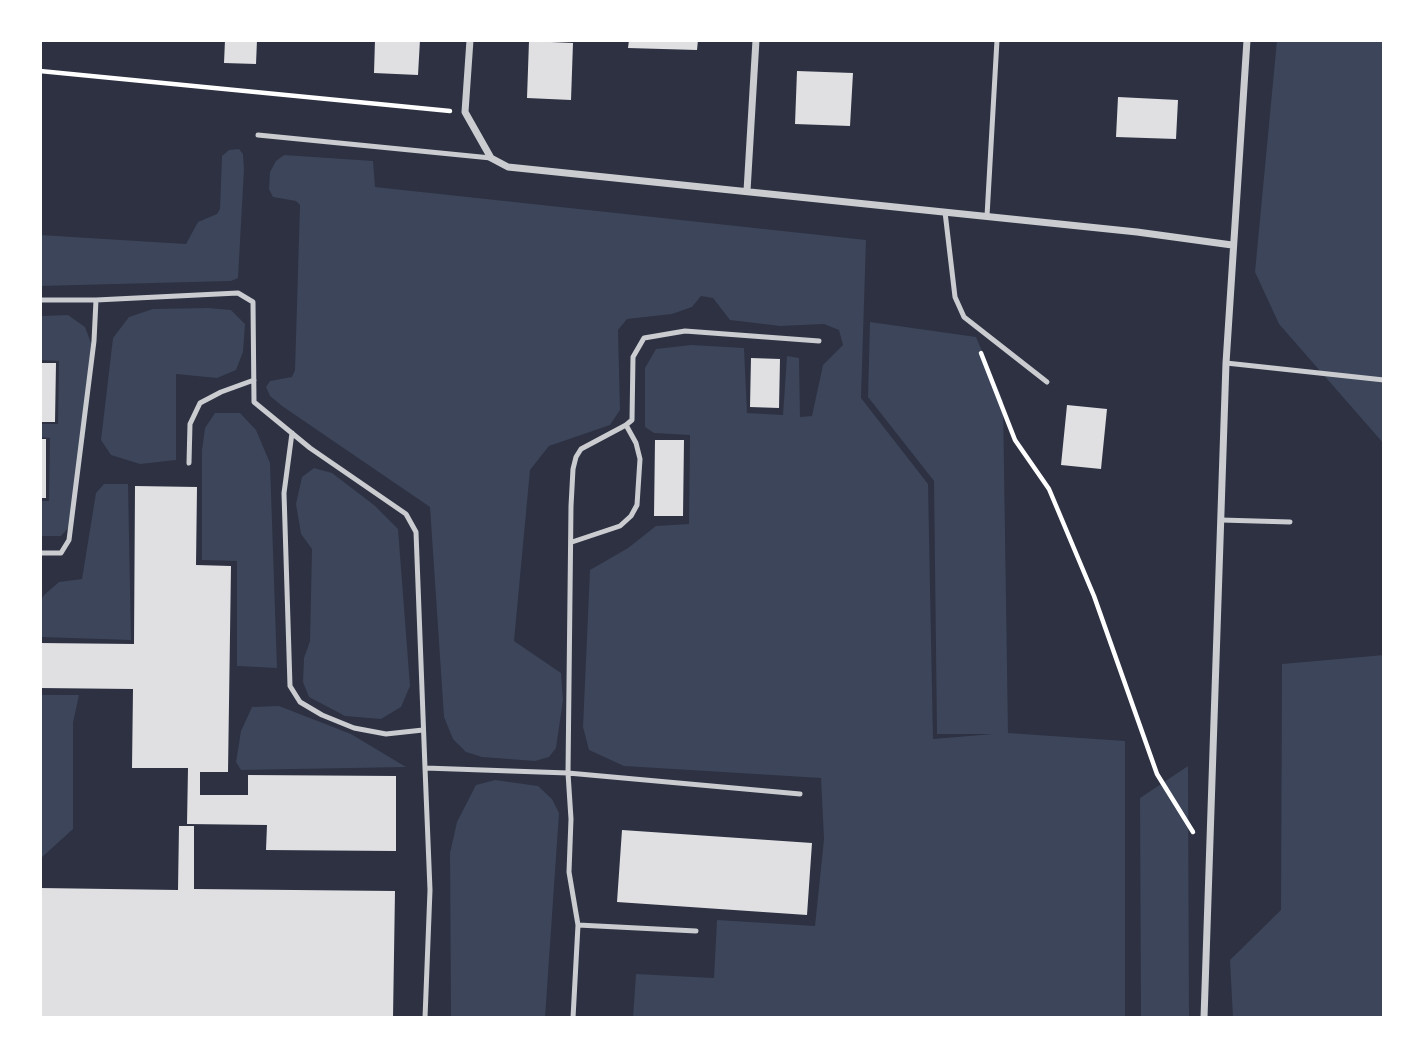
<!DOCTYPE html>
<html>
<head>
<meta charset="utf-8">
<style>
	body { margin:0 }
	#map { position:relative; width:1424px; height:1058px; overflow:hidden; background:#2d3142; font-family:"DejaVu Sans",sans-serif }
	canvas { display:block }
	.frame { position:absolute; inset:0; border:42px solid #fff; pointer-events:none }
</style>
</head>
<body>
<div id="map">
<canvas width="1424" height="1058"></canvas>
<div class="frame"></div>
</div>
<script>
const context = document.querySelector('canvas').getContext('2d');
context.lineJoin = 'round';
function fillPath(path, color) { context.fillStyle = color; context.fill(path, 'evenodd'); }
const poly = rows => new Path2D(rows.map(r => 'M' + r).join(''));
function stroke(path, color, width, dash) { context.strokeStyle = color; context.lineWidth = width; context.lineCap = dash ? 'butt' : 'round'; context.setLineDash(dash || []); context.stroke(path); }
fillPath(poly([
	[1277,40,1384,40,1384,444,1279,324,1255,272],
	[239,149,243,154,244,169,238,278,231,281,40,286,40,235,186,244,198,222,217,214,220,209,222,156,229,150],
	[284,155,373,161,375,187,866,240,861,398,928,484,933,739,993,734,937,734,934,481,868,397,870,322,976,337,1003,401,1008,733,1125,741,1125,1018,633,1018,636,974,714,978,717,920,815,926,824,839,821,778,624,766,589,750,583,727,590,570,628,548,656,526,689,524,690,435,654,433,645,427,645,368,656,349,691,345,744,348,747,413,783,415,787,356,799,358,800,417,812,416,823,365,843,345,839,330,824,324,780,326,730,320,713,298,701,296,692,307,672,314,627,319,618,330,620,410,610,425,549,446,530,470,514,641,561,673,563,700,556,748,549,757,535,761,482,757,466,752,453,739,444,717,430,507,282,406,270,396,266,387,270,381,292,377,295,370,300,205,296,201,273,197,269,189,270,172,276,161],
	[208,308,231,310,245,324,243,352,236,370,217,378,176,374,176,460,140,464,111,455,101,440,113,338,129,317,153,309],
	[68,315,85,327,91,343,86,426,72,524,61,536,40,536,40,501,49,501,50,438,40,437,40,424,58,424,59,361,40,360,40,316],
	[215,413,240,413,256,430,270,463,277,668,237,666,237,561,202,560,202,450,205,428],
	[314,468,332,473,374,505,398,529,410,686,401,707,381,719,345,716,309,697,303,682,304,658,310,641,312,549,301,534,296,504,302,477],
	[104,484,128,484,131,640,40,637,40,602,44,595,59,582,82,579,96,493],
	[1384,655,1384,1018,1233,1018,1230,960,1281,910,1282,664],
	[40,695,79,695,73,723,73,829,40,859],
	[279,706,351,734,406,767,241,770,236,762,241,731,252,707],
	[1188,766,1189,1018,1141,1018,1140,798],
	[495,780,538,786,552,799,559,813,545,1018,451,1018,450,853,457,822,476,785]
]), '#3c4559');
fillPath(poly([
	[225,40,257,40,256,64,224,63],
	[375,40,420,40,418,75,374,73],
	[629,40,698,40,697,50,628,48],
	[529,41,573,43,571,100,527,98],
	[797,71,853,73,850,126,795,124],
	[1118,97,1178,100,1176,139,1116,137],
	[751,358,780,359,779,408,750,407],
	[40,363,56,363,55,422,40,422],
	[1067,405,1107,409,1101,469,1061,465],
	[40,439,46,439,46,498,40,498],
	[655,440,684,440,683,516,654,516],
	[135,486,197,487,196,565,231,566,228,772,200,772,200,795,248,795,248,775,396,776,396,851,266,850,267,825,187,824,188,768,132,768,133,689,40,688,40,643,134,644],
	[179,826,194,826,194,889,395,891,393,1018,40,1018,40,888,178,890],
	[622,830,812,843,807,915,617,902]
]), '#e0e0e3');
stroke(poly([
	[40,71,450,111],
	[981,353,1015,440,1049,489,1094,596,1157,774,1193,832]
]), '#fff', 4.5);
stroke(poly([
	[258,135,491,158],
	[945,212,955,297,964,317,1047,382],
	[987,216,997,40],
	[40,300,96,300,238,293,253,302,254,402,310,448,406,514,416,532,425,768],
	[1226,363,1384,380],
	[292,433,284,493,290,686,300,702,322,715,354,728,386,734,423,730],
	[189,463,190,424,200,403,221,392,254,380],
	[1221,520,1290,522],
	[572,542,620,526,631,516,637,505,640,459,636,443,626,425],
	[40,553,61,553,69,540,94,341,96,300],
	[578,925,696,931],
	[425,1018,430,890,425,768,568,773,800,794],
	[573,1018,578,925,569,872,571,819,568,773,571,506,573,469,576,457,581,449,626,425,632,420,633,357,644,338,685,331,819,341]
]), '#caccd0', 5);
stroke(poly([
	[470,40,465,112,491,158,508,167,1137,232,1232,245],
	[747,191,756,40],
	[1204,1018,1226,363,1247,40]
]), '#caccd0', 7);
</script>
</body>
</html>
